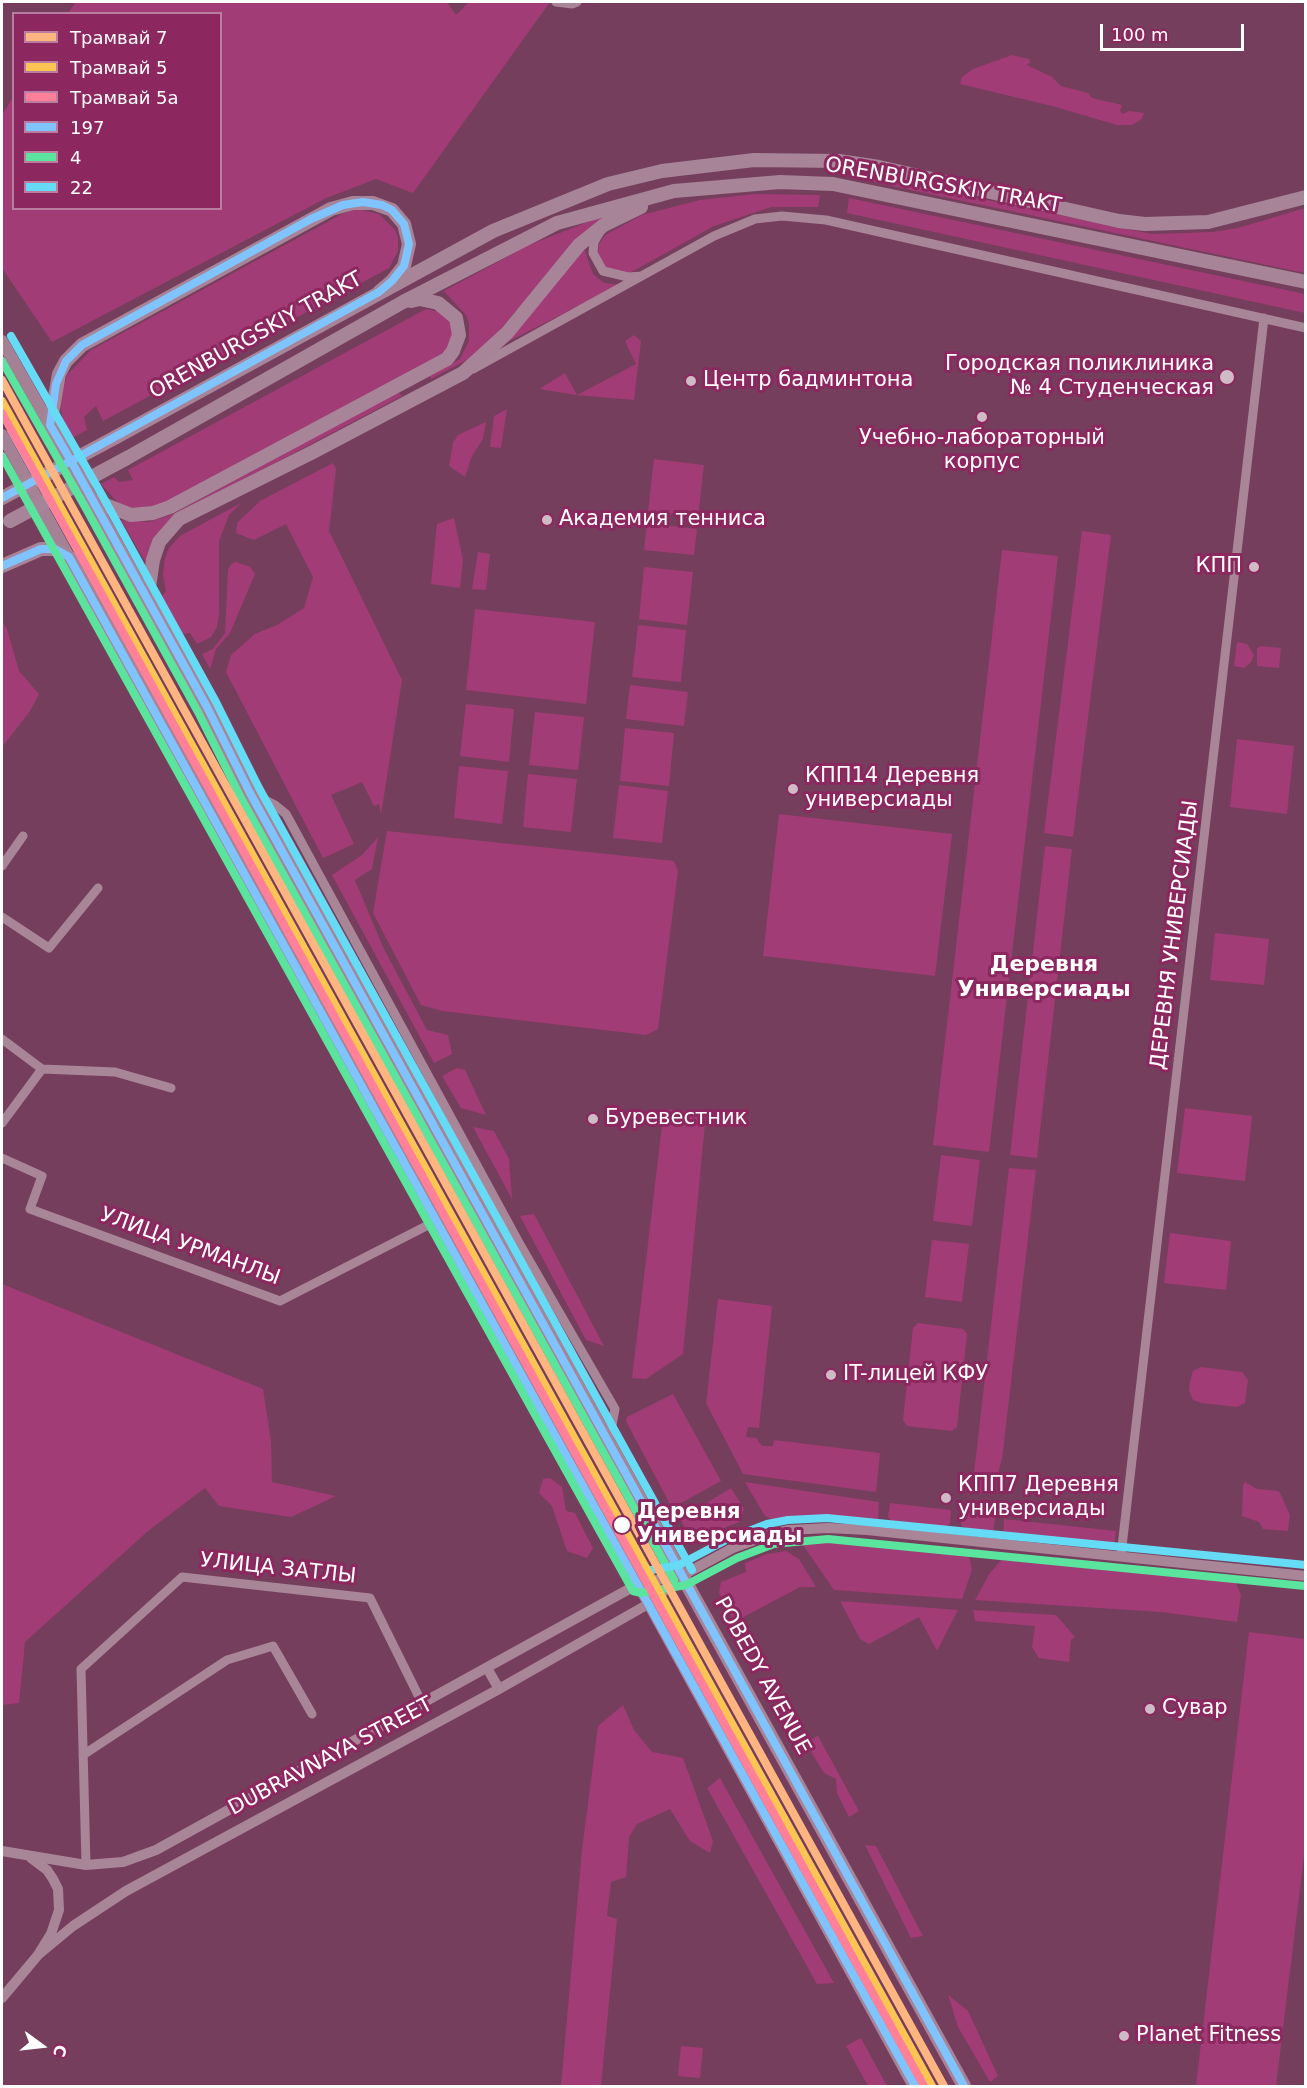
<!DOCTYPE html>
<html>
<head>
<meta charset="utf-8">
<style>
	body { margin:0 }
	#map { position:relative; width:1307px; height:2088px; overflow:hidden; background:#753e5c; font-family:"DejaVu Sans",sans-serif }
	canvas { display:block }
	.frame { position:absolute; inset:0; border:3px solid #fff; pointer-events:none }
	.legend { position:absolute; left:12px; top:12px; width:210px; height:198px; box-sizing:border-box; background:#8c275f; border:2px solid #ba7d9f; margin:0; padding:8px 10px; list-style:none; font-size:18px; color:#fff }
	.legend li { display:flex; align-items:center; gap:12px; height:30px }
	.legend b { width:30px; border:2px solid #ba7d9f }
	.north { position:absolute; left:12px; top:2016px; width:60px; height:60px; -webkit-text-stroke:4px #8c275f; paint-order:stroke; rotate:105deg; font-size:16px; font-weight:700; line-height:24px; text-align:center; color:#fff }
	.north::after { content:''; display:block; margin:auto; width:21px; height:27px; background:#fff; clip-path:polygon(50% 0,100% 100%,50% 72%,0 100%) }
	.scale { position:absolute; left:1100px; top:24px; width:144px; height:27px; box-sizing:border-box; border:3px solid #fff; border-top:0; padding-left:8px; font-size:18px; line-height:21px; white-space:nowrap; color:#fff; -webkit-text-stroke:4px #8c275f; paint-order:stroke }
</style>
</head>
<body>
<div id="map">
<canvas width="1307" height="2088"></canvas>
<div class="frame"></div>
<ul class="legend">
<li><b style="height:8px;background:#ffb580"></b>Трамвай 7</li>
<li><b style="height:8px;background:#fcc553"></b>Трамвай 5</li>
<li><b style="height:8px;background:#ff8098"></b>Трамвай 5а</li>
<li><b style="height:8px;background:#80c4ff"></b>197</li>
<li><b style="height:8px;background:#5ae49d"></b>4</li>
<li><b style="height:8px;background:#66dbf5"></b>22</li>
</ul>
<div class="north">С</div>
<div class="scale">100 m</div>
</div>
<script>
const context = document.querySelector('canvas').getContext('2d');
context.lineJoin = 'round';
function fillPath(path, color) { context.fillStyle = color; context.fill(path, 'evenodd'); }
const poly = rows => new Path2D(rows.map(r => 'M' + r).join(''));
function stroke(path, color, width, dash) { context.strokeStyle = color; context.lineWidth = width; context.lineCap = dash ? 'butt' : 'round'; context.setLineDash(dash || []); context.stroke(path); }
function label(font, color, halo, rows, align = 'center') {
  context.font = font + ' "DejaVu Sans",sans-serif'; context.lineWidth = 6; context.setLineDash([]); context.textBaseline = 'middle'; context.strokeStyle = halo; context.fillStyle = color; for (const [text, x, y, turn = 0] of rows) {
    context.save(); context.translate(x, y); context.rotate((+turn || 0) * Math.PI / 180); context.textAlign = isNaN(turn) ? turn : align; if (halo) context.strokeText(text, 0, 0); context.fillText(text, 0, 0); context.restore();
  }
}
fillPath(poly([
	[76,2,447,2,456,15,469,2,550,2,413,193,376,179,326,198,52,342,2,268,2,115,13,97,14,208,220,208,220,14,68,13],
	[1012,55,1029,59,1030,62,1027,65,1052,77,1061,86,1088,93,1092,98,1122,105,1120,111,1123,114,1129,111,1144,113,1142,119,1132,125,1117,125,1052,106,960,84,962,77,973,69],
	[856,173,1152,234,1213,232,1238,228,1305,208,1305,273,854,178],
	[755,194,820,195,818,207,771,207,714,226,628,274,607,270,598,255,599,244,605,235,642,215,700,200],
	[849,198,1305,294,1305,313,847,213],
	[357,209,379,214,395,230,398,237,398,251,389,268,103,421,96,406,84,417,87,430,72,438,64,424,60,406,62,394,67,375,91,350,342,214],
	[616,211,574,241,491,341,474,356,431,379,430,376,460,359,469,341,469,323,466,315,444,291,529,245],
	[584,248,593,274,604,283,620,285,501,345],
	[426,309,440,312,451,322,454,336,445,353,158,509,138,511,119,504,101,484,114,477,119,482,133,480,128,470],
	[634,335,641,341,634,400,576,395,539,389,565,373,577,395,636,364,625,341],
	[398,392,402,396,175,516,154,539,146,563,121,520,149,522,173,514],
	[507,409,501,448,490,447,494,416],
	[486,422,483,439,472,456,465,477,449,466,453,443,458,435],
	[654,459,704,465,698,517,648,511],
	[333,463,336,469,329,531,402,680,381,815,379,804,374,806,362,782,331,795,354,844,323,858,226,672,231,655,255,634,277,625,304,608,313,577,286,524,254,540,236,533,237,523,260,501],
	[241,503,229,515,219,541,219,615,217,627,211,637,197,644,190,633,183,634,162,596,166,591,163,575,165,558,169,548,180,536],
	[454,518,463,560,460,588,431,584,437,524],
	[647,523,697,529,694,555,644,550],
	[1082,531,1111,535,1073,837,1044,833],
	[1002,550,1058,556,989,1152,933,1145],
	[478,552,490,554,486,590,472,589],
	[236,562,250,567,255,574,230,633,216,649,210,669,202,654,213,649,225,633,228,570,231,564],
	[644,567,693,572,687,625,639,619],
	[475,609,595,622,586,704,466,690],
	[2,621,7,629,19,671,39,694,30,711,2,747],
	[638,625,686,630,681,682,632,677],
	[1237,642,1247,644,1254,655,1251,662,1244,668,1234,666],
	[1260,646,1281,648,1279,668,1257,666,1257,649],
	[630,685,688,692,684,726,626,719],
	[466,704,514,709,509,762,460,756],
	[535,712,584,717,578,770,529,765],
	[625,728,674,733,669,786,620,781],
	[1237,739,1294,746,1287,814,1230,807],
	[459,766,508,771,502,824,454,818],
	[528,774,577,779,571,832,523,827],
	[619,785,668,791,662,843,613,838],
	[779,814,952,834,935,976,763,956],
	[387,831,674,861,678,871,658,1029,646,1035,442,1011,421,1005,373,913],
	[378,837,372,869,355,880,383,947,427,1030,448,1035,452,1054,434,1063,332,875,362,855],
	[1045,846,1072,849,1037,1158,1010,1155],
	[1215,933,1269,939,1264,985,1210,980],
	[457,1068,465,1070,486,1115,461,1108,442,1076],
	[1185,1108,1252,1116,1245,1181,1177,1173],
	[664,1109,706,1113,683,1354,646,1379,632,1378],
	[473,1127,494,1131,509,1159,512,1199],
	[941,1155,980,1160,972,1226,933,1221],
	[1009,1168,1036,1170,1002,1459,992,1494,972,1491],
	[534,1214,604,1346,586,1340,520,1216],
	[1170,1233,1231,1241,1226,1290,1164,1283],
	[932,1240,969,1244,962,1302,925,1297],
	[2,1284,263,1389,271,1441,272,1482,336,1496,291,1517,219,1506,205,1488,148,1531,25,1642,19,1703,2,1705],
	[718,1299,772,1306,759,1428,748,1427,746,1437,756,1438,762,1446,773,1446,774,1440,880,1453,876,1492,743,1474,706,1403],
	[918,1323,963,1329,967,1334,957,1427,952,1431,907,1426,903,1420,913,1328],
	[1201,1367,1242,1372,1248,1380,1245,1403,1237,1407,1201,1403,1193,1400,1189,1391,1190,1381,1193,1371],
	[673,1394,721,1481,672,1508,626,1421,627,1417],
	[550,1478,562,1487,566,1511,575,1513,593,1548,587,1558,567,1551,552,1506,539,1493,543,1479],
	[745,1482,879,1502,878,1522,818,1515,776,1521,765,1516],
	[1245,1482,1257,1489,1279,1491,1290,1515,1288,1531,1263,1529,1259,1522,1242,1516,1243,1485],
	[731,1488,744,1509,739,1522,704,1536,700,1533,689,1535,680,1519],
	[890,1503,951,1510,950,1524,944,1529,893,1522,888,1517],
	[963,1512,995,1517,993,1533,962,1527,960,1518],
	[1004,1519,1116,1531,1114,1547,1003,1535],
	[866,1540,959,1550,969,1556,972,1570,962,1599,834,1590,803,1545,820,1541],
	[786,1551,799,1559,816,1587,800,1587,734,1622,719,1593,721,1582,746,1572,745,1563,767,1554],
	[1012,1556,1235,1581,1241,1595,1237,1622,1161,1612,975,1600,990,1573,1002,1559],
	[840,1601,958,1610,937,1651,919,1617,869,1644,860,1639],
	[973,1610,1056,1615,1075,1637,1071,1640,1069,1662,1039,1658,1032,1647,1035,1626,975,1621],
	[1249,1632,1305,1639,1305,1848,1276,2086,1196,2086],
	[623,1705,634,1730,652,1752,683,1758,713,1841,710,1853,690,1841,670,1809,637,1824,629,1837,626,1877,611,1882,607,1916,617,1919,601,2086,561,2086,582,1850,598,1726],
	[818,1736,859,1811,849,1817,837,1793,836,1779,824,1773,805,1742],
	[720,1778,834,1983,817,1984,707,1788],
	[865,1845,876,1846,923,1936,911,1938],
	[948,1995,968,2011,998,2076,990,2082,958,2027],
	[861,2038,887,2086,868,2086,846,2046],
	[681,2046,703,2048,700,2078,678,2076]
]), '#a23c76');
stroke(poly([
	[556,2,572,4,577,2],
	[601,230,594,242,593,253,603,271,628,277,642,276],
	[473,369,714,236,755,219,782,216,826,220,1306,328],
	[251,793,275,805,286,814,518,1241,615,1409,609,1441],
	[2,866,23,836],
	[2,917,49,948,98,888],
	[2,1039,42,1069],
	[2,1123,42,1069,115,1072,171,1088],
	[2,1158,42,1176,30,1209,280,1301,436,1221],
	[1121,1555,1264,318],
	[83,1755,227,1660,273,1646,312,1714],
	[86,1865,81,1669,182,1577,370,1598,422,1703]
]), '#a98598', 9);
stroke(poly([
	[487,1668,499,1689],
	[2,1851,86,1865,123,1862,156,1850,640,1583,680,1576],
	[38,1955,73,1926,126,1891,499,1689,650,1603,683,1575,733,1548,771,1534,789,1530,828,1528,867,1530,1306,1576],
	[2,1998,38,1955,51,1934,59,1910,58,1889,53,1879,47,1870,31,1858]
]), '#a98598', 10);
stroke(poly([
	[2,341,50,425],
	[2,435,69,557]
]), '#a58195', 12);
stroke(poly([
	[379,292,392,281,404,266,409,244,404,224,392,210,373,203,353,203,331,209,82,345,66,361,59,374,50,425,207,707,250,793,964,2086],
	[116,437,493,231,608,184,662,171,754,160,839,161,879,167,1119,221,1145,224,1208,222,1306,197],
	[127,458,403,302,557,223,674,191,780,182,833,184,1306,282],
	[93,500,131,515,153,513,170,507,447,359,453,351,459,335,456,318,438,303,420,299,411,301],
	[2,566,41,549,55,549,69,557,628,1563,915,2086],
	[147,601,153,560,159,542,179,519,313,452,463,373,507,333,579,245,604,225,641,207]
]), '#a78498', 14);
stroke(poly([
	[2,498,116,437],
	[10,521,127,458]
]), '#a78498', 14);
stroke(poly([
	[363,202,382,205,392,210,404,224,409,244,404,266,392,281,379,292,71,461,50,425,56,384,66,361,82,345,311,219,343,205,363,202],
	[71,461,207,707,250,793,964,2086],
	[2,498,71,461],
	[2,566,41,549,55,549,69,557,915,2086]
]), '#80c4ff', 8);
stroke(poly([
	[2,361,84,505,198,712,241,798,674,1580],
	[2,456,633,1591,641,1593,686,1585,737,1558,774,1544,828,1539,1305,1586]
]), '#5ae49d', 8);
stroke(poly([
	[11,336,102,495,216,702,259,788,692,1570],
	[11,430,646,1571,679,1565,728,1539,767,1524,788,1520,827,1518,1306,1565]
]), '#66dbf5', 8);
stroke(poly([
	[2,380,944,2086]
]), '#ffb580', 8);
stroke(poly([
	[2,401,932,2086]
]), '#fcc553', 8);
stroke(poly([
	[2,413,924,2086]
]), '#ff8098', 8);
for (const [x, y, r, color] of [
	[1227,377,8,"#cfbbc6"],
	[691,381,6,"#cfbbc6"],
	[982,417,6,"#cfbbc6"],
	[547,520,6,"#cfbbc6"],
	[1254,567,6,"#cfbbc6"],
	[793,789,6,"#cfbbc6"],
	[593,1119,6,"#cfbbc6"],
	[831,1375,6,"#cfbbc6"],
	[946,1498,6,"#cfbbc6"],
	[622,1525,9,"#fff"],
	[1150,1709,6,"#cfbbc6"],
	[1124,2036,6,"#cfbbc6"]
]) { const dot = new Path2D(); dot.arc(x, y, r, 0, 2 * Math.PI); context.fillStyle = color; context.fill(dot); stroke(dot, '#8c275f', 2); }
label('21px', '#fff', '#8c275f', [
	["ORENBURGSKIY TRAKT",943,186,10],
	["ORENBURGSKIY TRAKT",256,336,-29],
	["ДЕРЕВНЯ УНИВЕРСИАДЫ",1175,935,-83],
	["УЛИЦА УРМАНЛЫ",190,1247,20],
	["УЛИЦА ЗАТЛЫ",278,1569,6],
	["POBEDY AVENUE",762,1676,61],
	["DUBRAVNAYA STREET",331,1757,-28]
]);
label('21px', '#fff', '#8c275f', [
	["Городская поликлиника",1214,365,"right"],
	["№ 4 Студенческая",1214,389,"right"],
	["Центр бадминтона",703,381],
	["Учебно-лабораторный",982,439,"center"],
	["корпус",982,463,"center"],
	["Академия тенниса",559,520],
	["КПП",1242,567,"right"],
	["КПП14 Деревня",805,777],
	["универсиады",805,801],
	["Буревестник",605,1119],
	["IT-лицей КФУ",843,1375],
	["КПП7 Деревня",958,1486],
	["универсиады",958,1510],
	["Сувар",1162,1709],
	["Planet Fitness",1136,2036]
], 'left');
label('bold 21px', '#fff', '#8c275f', [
	["Деревня",637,1513],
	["Универсиады",637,1537]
], 'left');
label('bold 22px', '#fff', '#8c275f', [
	["Деревня",1044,965],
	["Универсиады",1044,990]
]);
</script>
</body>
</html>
